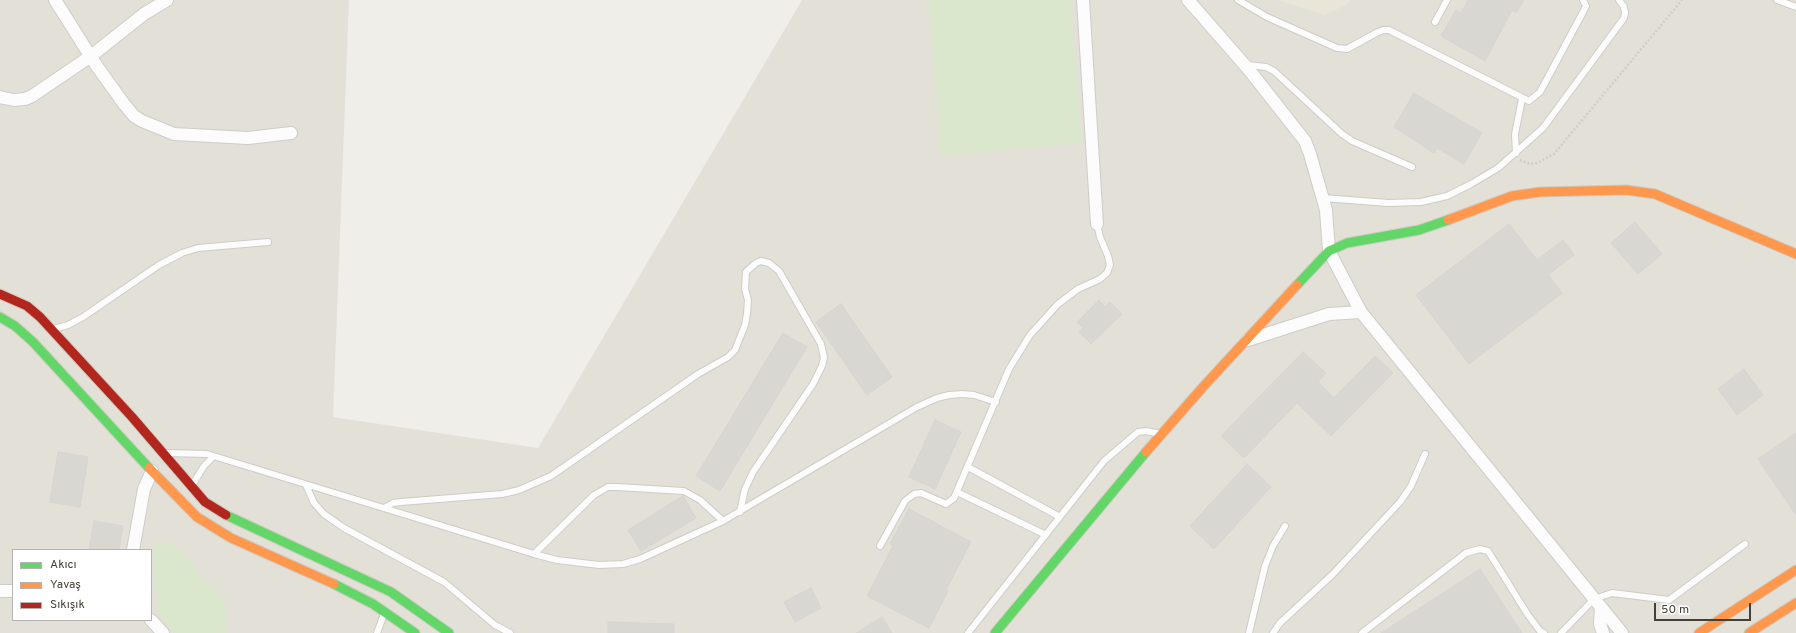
<!DOCTYPE html>
<html>
<head>
<meta charset="utf-8">
<style>
	body { margin:0 }
	#map { position:relative; width:1796px; height:633px; overflow:hidden; background:#efeee9; font-family:Overpass,sans-serif }
	canvas { display:block }
	.legend { position:absolute; left:12px; top:549px; width:140px; height:72px; box-sizing:border-box; background:#fff; border:1px solid #b4b3af; margin:0; padding:5px 7px; list-style:none; font-size:12px; color:#434037 }
	.legend li { display:flex; align-items:center; gap:8px; height:20px }
	.legend b { width:20px; border:1px solid #b4b3af }
	.scale { position:absolute; left:1654px; top:603px; width:97px; height:18px; box-sizing:border-box; border:2px solid #434037; border-top:0; padding-left:5px; font-size:12px; line-height:14px; white-space:nowrap; color:#434037; -webkit-text-stroke:3px #fff; paint-order:stroke }
</style>
</head>
<body>
<div id="map">
<canvas width="1796" height="633"></canvas>
<ul class="legend">
<li><b style="height:5px;background:#63d668"></b>Akıcı</li>
<li><b style="height:5px;background:#ff974d"></b>Yavaş</li>
<li><b style="height:5px;background:#b3261e"></b>Sıkışık</li>
</ul>
<div class="scale">50 m</div>
</div>
<script>
const context = document.querySelector('canvas').getContext('2d');
context.lineJoin = 'round';
function fillPath(path, color) { context.fillStyle = color; context.fill(path, 'evenodd'); }
const poly = rows => new Path2D(rows.map(r => 'M' + r).join(''));
function stroke(path, color, width, dash) { context.strokeStyle = color; context.lineWidth = width; context.lineCap = dash ? 'butt' : 'round'; context.setLineDash(dash || []); context.stroke(path); }
fillPath(poly([
	[0,0,349,0,333,417,538,448,802,0,1796,0,1796,633,0,633],
	[13,550,151,550,151,620,13,620]
]), '#e3e0d8');
fillPath(poly([
	[1278,0,1351,0,1346,5,1324,15]
]), '#e9e6d9');
fillPath(poly([
	[928,0,1070,0,1082,143,941,156],
	[156,544,170,544,181,550,199,575,217,592,225,601,227,614,226,633,173,633,167,628,157,608,152,551]
]), '#dae7cc');
const building = poly([
	[1468,0,1524,0,1516,13,1512,10,1485,61,1441,36,1456,10,1461,13,1468,0],
	[1414,93,1482,133,1464,164,1437,148,1434,153,1394,127,1414,93],
	[1635,222,1662,254,1638,274,1611,243,1635,222],
	[1509,224,1537,260,1563,240,1574,255,1548,275,1562,293,1469,364,1416,295,1509,224],
	[1099,300,1105,307,1110,302,1122,314,1091,344,1079,332,1083,328,1077,322,1099,300],
	[841,304,892,377,867,395,816,322,841,304],
	[783,333,807,347,720,491,696,476,783,333],
	[1303,352,1326,373,1318,382,1334,398,1375,356,1393,373,1331,436,1297,403,1244,458,1221,436,1303,352],
	[1744,369,1763,395,1737,415,1718,389,1744,369],
	[935,420,961,432,935,489,909,477,935,420],
	[1796,433,1796,515,1758,459,1796,433],
	[58,452,88,457,80,507,50,502,58,452],
	[1247,464,1271,487,1214,549,1190,526,1247,464],
	[683,496,696,518,641,551,628,530,683,496],
	[909,509,971,542,946,590,948,591,929,628,867,596,893,546,890,544,909,509],
	[94,521,123,526,119,550,89,550,94,521],
	[1480,569,1522,633,1381,633,1480,569],
	[811,588,821,608,795,622,784,602,811,588],
	[882,617,892,633,856,633,882,617],
	[608,622,674,624,674,633,608,633,608,622]
]);
fillPath(building, '#d9d7d2');
stroke(building, '#d7d5cf', 1);
const lane = poly([
	[1238,0,1267,17,1337,48,1347,49,1376,33,1383,30,1389,30,1529,101,1540,92,1582,14,1586,6,1583,0],
	[1777,0,1796,7],
	[1435,22,1447,0],
	[1247,65,1266,67,1274,71,1342,134,1352,141,1412,167],
	[1516,153,1515,134,1522,99],
	[1323,198,1388,203,1421,202,1447,196,1471,184,1498,168,1543,128,1624,18,1625,13,1624,7,1619,0],
	[54,329,68,325,83,317,159,265,182,253,198,248,268,242],
	[167,453,207,454,534,554,557,560,599,565,623,564,640,559,723,521,917,407,937,398,949,395,962,394,974,395,996,402],
	[968,467,1060,517],
	[193,484,204,466,213,457],
	[306,485,314,503,324,514,344,528,444,582,495,625,510,633],
	[957,492,1046,535],
	[384,508,393,503,401,502,502,494,519,490,551,476,698,374,728,357,735,350,745,325,747,314,748,300,745,289,746,272,756,263,761,261,769,263,779,271,821,344,824,358,822,366,813,384,753,472,745,489,740,512],
	[880,546,905,501,914,494,921,493,946,504,954,498,1009,369,1030,335,1058,304,1078,289,1100,279,1107,273,1110,265,1108,256,1100,237,1097,224],
	[534,554,594,495,608,487,617,487,684,491,700,500,723,521],
	[377,633,384,614],
	[968,633,1104,461,1138,432,1146,431,1161,434],
	[1249,633,1265,566,1273,546,1285,526],
	[1273,633,1280,623,1333,574,1400,502,1411,486,1425,454],
	[1362,633,1466,553,1480,549,1488,551,1528,615,1540,631,1544,633],
	[1561,633,1594,599,1612,593,1669,600,1745,544]
]);
const street = poly([
	[55,0,96,65,124,104,134,116,142,121,174,134,248,138,291,133],
	[1083,0,1097,224],
	[1188,0,1250,71,1305,141,1310,154,1326,210,1329,251,1361,312,1622,633],
	[0,97,14,100,25,99,32,96,91,56,144,14,167,0],
	[1248,340,1329,314,1361,312],
	[133,550,144,489,152,471],
	[0,591,13,591],
	[1601,607,1600,624,1603,633],
	[151,620,163,633]
]);
const fast = poly([
	[1297,285,1329,251,1347,243,1419,230,1448,220],
	[0,317,15,326,33,342,149,468],
	[226,515,391,592,449,633],
	[334,584,373,604,415,633],
	[995,633,1146,452]
]);
const slow = poly([
	[1448,220,1512,196,1540,192,1626,190,1655,194,1796,254],
	[1146,452,1203,387,1297,285],
	[149,468,197,517,231,538,334,584],
	[1699,633,1796,570],
	[1749,633,1796,603]
]);
const jam = poly([
	[0,294,27,306,40,317,132,417,205,502,226,515]
]);
stroke(lane, '#cdccc7', 8);
stroke(street, '#cdccc7', 14);
stroke(fast, '#cdcbc1', 11);
stroke(slow, '#cdcbc1', 11);
stroke(jam, '#cdcbc1', 11);
stroke(poly([
	[1520,160,1530,164,1537,163,1554,154,1682,0]
]), '#cfcecb', 2.5, [2, 2]);
stroke(lane, '#fdfcfc', 6);
stroke(street, '#fdfcfc', 12);
stroke(fast, '#63d668', 9);
stroke(slow, '#ff974d', 9);
stroke(jam, '#b3261e', 9);
</script>
</body>
</html>
